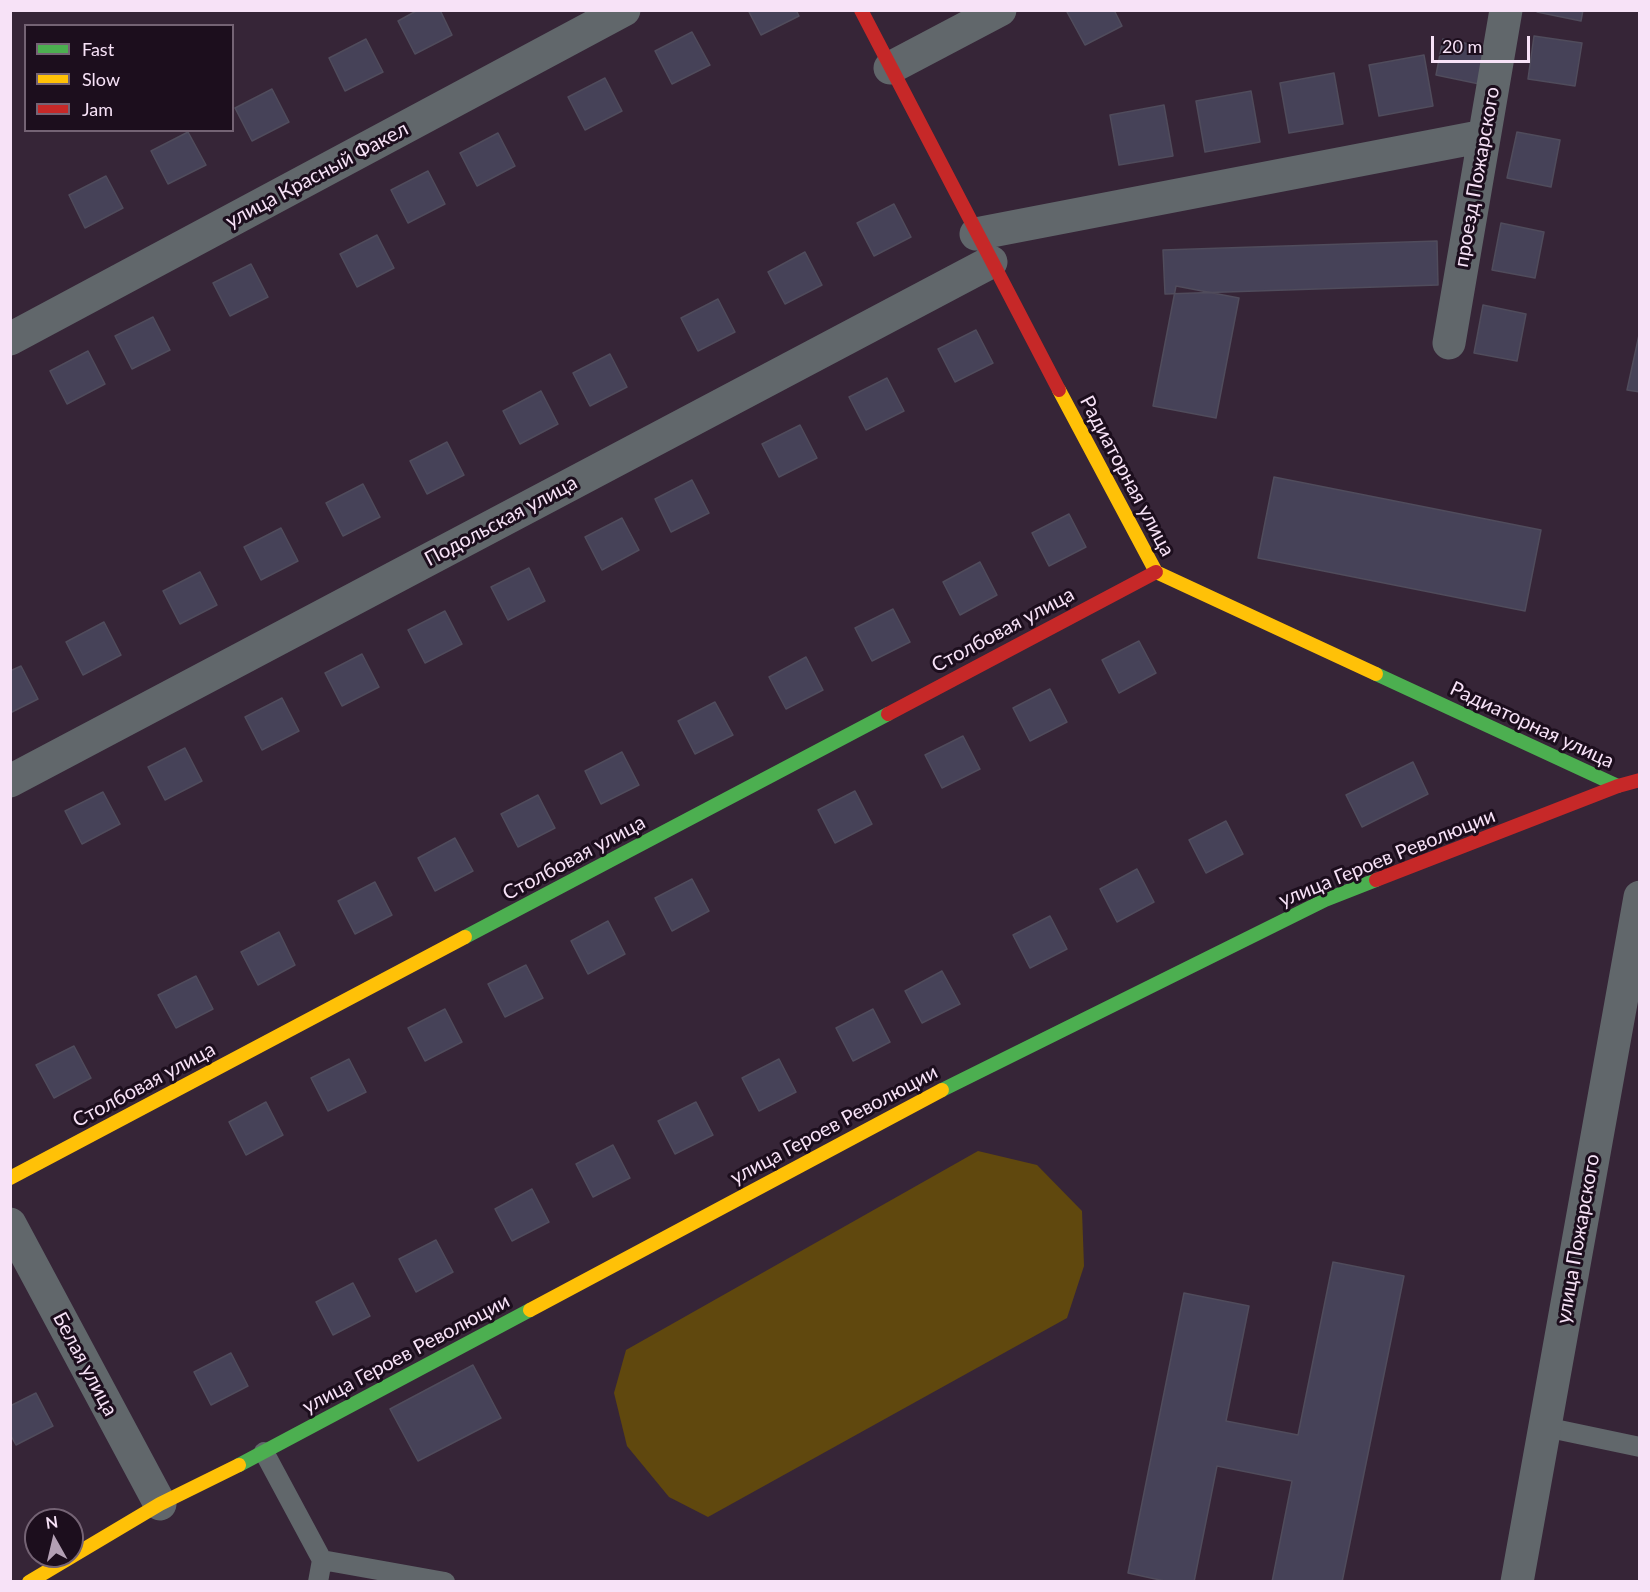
<!DOCTYPE html>
<html>
<head>
<meta charset="utf-8">
<style>
	body { margin:0 }
	#map { position:relative; width:1650px; height:1592px; overflow:hidden; background:#362537; font-family:Lato,sans-serif }
	canvas { display:block }
	.frame { position:absolute; inset:0; border:12px solid #f7e2f7; pointer-events:none }
	.legend { position:absolute; left:24px; top:24px; width:210px; height:108px; box-sizing:border-box; background:#1c0e1d; border:2px solid #746374; margin:0; padding:8px 10px; list-style:none; font-size:18px; color:#f7e2f7 }
	.legend li { display:flex; align-items:center; gap:12px; height:30px }
	.legend b { width:30px; border:2px solid #746374 }
	.north { position:absolute; left:24px; top:1508px; width:60px; height:60px; box-sizing:border-box; background:#1c0e1d; border:2px solid #746374; border-radius:50%; rotate:352deg; font-size:16px; font-weight:700; line-height:24px; text-align:center; color:#f7e2f7 }
	.north::after { content:''; display:block; margin:auto; width:21px; height:27px; background:#b3a0b4; clip-path:polygon(50% 0,100% 100%,50% 72%,0 100%) }
	.scale { position:absolute; left:1431px; top:36px; width:99px; height:27px; box-sizing:border-box; border:3px solid #f7e2f7; border-top:0; padding-left:8px; font-size:18px; line-height:21px; white-space:nowrap; color:#f7e2f7; -webkit-text-stroke:4px #1c0e1d; paint-order:stroke }
</style>
</head>
<body>
<div id="map">
<canvas width="1650" height="1592"></canvas>
<div class="frame"></div>
<ul class="legend">
<li><b style="height:8px;background:#4caf50"></b>Fast</li>
<li><b style="height:8px;background:#ffc107"></b>Slow</li>
<li><b style="height:8px;background:#c62828"></b>Jam</li>
</ul>
<div class="north">N</div>
<div class="scale">20 m</div>
</div>
<script>
const context = document.querySelector('canvas').getContext('2d');
context.lineJoin = 'round';
function fillPath(path, color) { context.fillStyle = color; context.fill(path, 'evenodd'); }
const poly = rows => new Path2D(rows.map(r => 'M' + r).join(''));
function stroke(path, color, width, dash) { context.strokeStyle = color; context.lineWidth = width; context.lineCap = dash ? 'butt' : 'round'; context.setLineDash(dash || []); context.stroke(path); }
function label(font, color, halo, rows, align = 'center') {
  context.font = font + ' Lato,sans-serif'; context.lineWidth = 6; context.setLineDash([]); context.textBaseline = 'middle'; context.strokeStyle = halo; context.fillStyle = color; for (const [text, x, y, turn = 0] of rows) {
    context.save(); context.translate(x, y); context.rotate((+turn || 0) * Math.PI / 180); context.textAlign = isNaN(turn) ? turn : align; if (halo) context.strokeText(text, 0, 0); context.fillText(text, 0, 0); context.restore();
  }
}
fillPath(poly([
	[978,1151,1037,1165,1082,1211,1084,1266,1067,1318,708,1517,669,1497,627,1446,614,1393,626,1350]
]), '#60480e');
const building = poly([
	[418,10,440,10,452,35,415,54,398,21,418,10],
	[748,10,796,10,799,16,761,35,748,10],
	[1070,10,1114,10,1122,26,1085,45,1067,12,1070,10],
	[1538,10,1583,10,1581,21,1537,12,1538,10],
	[692,32,710,65,672,84,655,51,692,32],
	[1534,36,1582,43,1575,86,1528,79,1534,36],
	[366,39,383,72,345,91,329,58,366,39],
	[1443,39,1491,48,1484,85,1436,75,1443,39],
	[1424,55,1433,106,1379,116,1369,65,1424,55],
	[1334,73,1343,124,1289,133,1280,83,1334,73],
	[605,78,622,111,585,130,568,97,605,78],
	[272,89,289,122,252,141,235,108,272,89],
	[1251,91,1260,142,1205,152,1196,101,1251,91],
	[1164,105,1173,156,1119,165,1110,115,1164,105],
	[188,132,206,165,168,184,151,151,188,132],
	[1517,132,1560,140,1551,187,1507,178,1517,132],
	[498,133,515,166,477,186,460,153,498,133],
	[428,171,445,204,408,223,391,190,428,171],
	[106,176,123,208,85,228,69,195,106,176],
	[894,204,911,237,874,256,857,223,894,204],
	[1501,223,1544,232,1535,278,1492,270,1501,223],
	[377,235,394,268,357,287,340,254,377,235],
	[1437,241,1438,285,1165,294,1163,250,1437,241],
	[805,252,822,285,785,304,768,272,805,252],
	[251,264,268,297,230,316,213,283,251,264],
	[1176,286,1239,298,1216,418,1153,406,1176,286],
	[718,299,735,332,698,351,681,318,718,299],
	[1483,305,1526,314,1517,361,1474,353,1483,305],
	[153,317,170,350,132,369,115,336,153,317],
	[976,330,993,363,955,382,938,349,976,330],
	[1639,335,1640,335,1640,392,1627,390,1639,335],
	[88,351,105,384,67,404,50,371,88,351],
	[610,354,627,387,590,406,573,373,610,354],
	[887,378,904,411,866,430,849,397,887,378],
	[541,391,558,424,520,444,503,411,541,391],
	[800,425,817,458,779,477,762,444,800,425],
	[447,442,464,475,427,494,410,461,447,442],
	[1274,477,1541,530,1525,611,1258,558,1274,477],
	[692,480,709,513,671,532,655,499,692,480],
	[363,484,380,517,343,536,326,503,363,484],
	[1069,514,1086,547,1049,566,1032,533,1069,514],
	[622,518,639,550,602,570,585,537,622,518],
	[281,528,298,561,261,580,244,547,281,528],
	[980,562,997,595,960,615,943,582,980,562],
	[529,568,545,601,508,620,491,587,529,568],
	[200,572,217,605,180,624,163,591,200,572],
	[893,609,910,642,872,661,855,628,893,609],
	[445,611,462,644,425,663,408,630,445,611],
	[104,622,121,655,83,675,66,642,104,622],
	[1139,641,1156,673,1119,693,1102,660,1139,641],
	[362,654,379,687,342,706,325,673,362,654],
	[806,657,823,690,786,709,769,677,806,657],
	[21,666,38,699,10,713,10,671,21,666],
	[1050,689,1067,722,1030,741,1013,708,1050,689],
	[282,698,299,731,262,750,245,717,282,698],
	[715,702,733,735,695,754,678,721,715,702],
	[963,736,980,769,942,788,925,755,963,736],
	[185,748,202,781,165,800,148,767,185,748],
	[622,752,639,785,601,804,585,771,622,752],
	[1413,762,1428,794,1362,827,1346,795,1413,762],
	[855,791,872,824,835,843,818,810,855,791],
	[103,792,120,824,82,844,65,811,103,792],
	[538,795,555,828,518,847,501,814,538,795],
	[1226,821,1243,854,1206,873,1189,840,1226,821],
	[455,838,473,871,435,891,418,858,455,838],
	[1137,869,1154,902,1117,922,1100,889,1137,869],
	[692,879,709,911,672,931,655,898,692,879],
	[375,882,392,915,355,934,338,901,375,882],
	[1050,916,1067,949,1030,968,1013,935,1050,916],
	[608,921,625,954,588,974,571,941,608,921],
	[279,932,295,965,258,985,241,952,279,932],
	[526,965,543,998,505,1017,488,984,526,965],
	[942,971,960,1004,922,1023,905,991,942,971],
	[196,976,213,1009,176,1028,158,995,196,976],
	[445,1009,462,1042,425,1061,408,1028,445,1009],
	[873,1009,890,1042,853,1061,836,1028,873,1009],
	[74,1046,91,1078,54,1098,36,1065,74,1046],
	[349,1059,366,1092,328,1111,311,1078,349,1059],
	[779,1059,796,1092,759,1111,742,1078,779,1059],
	[266,1102,283,1135,246,1155,229,1122,266,1102],
	[696,1102,713,1135,675,1154,658,1121,696,1102],
	[613,1145,630,1178,593,1197,576,1164,613,1145],
	[532,1189,549,1222,512,1241,495,1209,532,1189],
	[436,1240,453,1272,416,1292,399,1259,436,1240],
	[1333,1262,1404,1276,1342,1582,1272,1582,1292,1481,1217,1466,1194,1582,1169,1582,1128,1573,1184,1293,1249,1306,1226,1421,1298,1435,1333,1262],
	[353,1283,370,1316,333,1335,316,1302,353,1283],
	[231,1353,248,1386,211,1405,194,1372,231,1353],
	[473,1365,501,1418,418,1461,390,1409,473,1365],
	[36,1393,53,1426,16,1445,10,1434,10,1406,36,1393]
]);
fillPath(building, '#464258');
stroke(building, '#504c5c', 1.5);
stroke(poly([
	[1545,1427,1640,1447],
	[264,1452,322,1560,318,1582],
	[322,1560,445,1582]
]), '#61676b', 20);
stroke(poly([
	[890,68,1000,10],
	[976,234,1484,136],
	[10,339,624,10],
	[1449,343,1506,10],
	[10,781,991,262],
	[10,1224,160,1504],
	[1517,1582,1640,897]
]), '#61676b', 33);
stroke(poly([
	[1376,674,1618,786],
	[465,937,888,714],
	[942,1090,1325,900,1376,880],
	[239,1465,530,1310]
]), '#4caf50', 14);
stroke(poly([
	[1059,390,1156,572,1376,674],
	[10,1178,465,937],
	[530,1310,942,1090],
	[29,1582,160,1504,239,1465]
]), '#ffc107', 14);
stroke(poly([
	[861,10,1059,390],
	[888,714,1156,572],
	[1376,880,1618,786,1640,780]
]), '#c62828', 14);
label('20px', '#f7e2f7', '#1c0e1d', [
	["улица Красный Факел",317,175,-28],
	["проезд Пожарского",1477,177,-80],
	["Радиаторная улица",1127,476,62],
	["Подольская улица",501,521,-28],
	["Столбовая улица",1003,630,-28],
	["Радиаторная улица",1532,725,25],
	["Столбовая улица",574,858,-28],
	["улица Героев Революции",1387,858,-22],
	["Столбовая улица",144,1085,-28],
	["улица Героев Революции",834,1125,-28],
	["улица Пожарского",1578,1239,-80],
	["улица Героев Революции",406,1354,-28],
	["Белая улица",85,1364,62]
]);
</script>
</body>
</html>
